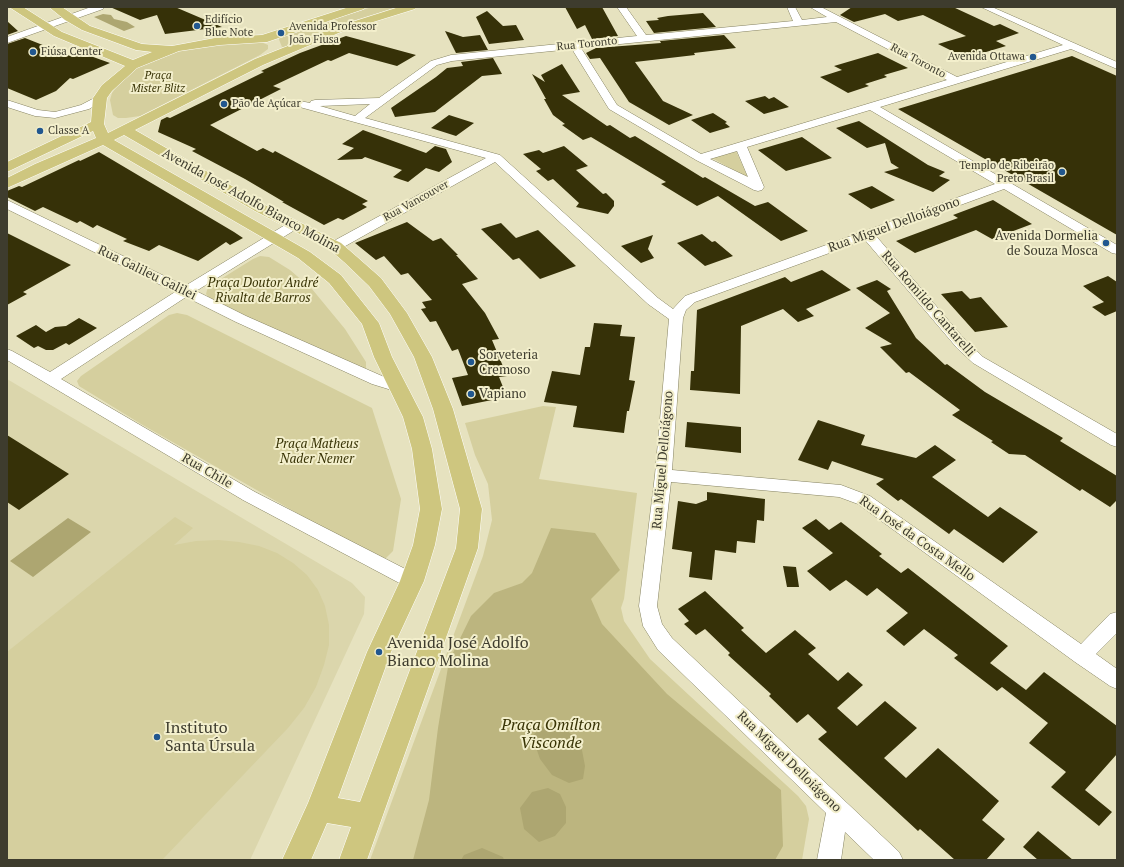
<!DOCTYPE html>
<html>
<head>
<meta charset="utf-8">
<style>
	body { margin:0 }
	#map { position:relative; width:1124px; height:867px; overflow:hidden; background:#e6e2bf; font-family:"PT Serif",serif }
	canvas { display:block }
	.frame { position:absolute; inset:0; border:8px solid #3e3c2e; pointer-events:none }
</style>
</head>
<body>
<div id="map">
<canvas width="1124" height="867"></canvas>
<div class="frame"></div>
</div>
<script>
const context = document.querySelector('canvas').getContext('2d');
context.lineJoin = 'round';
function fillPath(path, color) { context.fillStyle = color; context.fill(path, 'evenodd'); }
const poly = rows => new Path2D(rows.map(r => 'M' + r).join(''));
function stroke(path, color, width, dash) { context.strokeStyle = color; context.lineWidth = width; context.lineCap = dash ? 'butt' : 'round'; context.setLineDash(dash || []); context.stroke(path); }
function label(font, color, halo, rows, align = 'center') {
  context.font = font + ' "PT Serif",serif'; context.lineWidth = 4; context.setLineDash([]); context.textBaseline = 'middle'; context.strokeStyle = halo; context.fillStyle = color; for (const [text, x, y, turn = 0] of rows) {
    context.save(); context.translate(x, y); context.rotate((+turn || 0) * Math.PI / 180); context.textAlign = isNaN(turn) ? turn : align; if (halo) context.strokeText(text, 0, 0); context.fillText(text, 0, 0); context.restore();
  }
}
fillPath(poly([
	[7,379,352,583,365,597,364,614,250,860,7,860]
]), '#dbd6ac');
fillPath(poly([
	[372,7,397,7,327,29,284,47,282,47,278,37],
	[261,42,268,45,268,49,260,55,140,116,126,118,118,118,113,115,110,100,112,93,120,82,136,68,148,62,176,52,206,45],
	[736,151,748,178,712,158],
	[260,256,269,257,290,270,312,289,345,329,366,362,366,369,359,371,210,299,206,294,208,287,253,259],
	[177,313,187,315,372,408,401,499,393,551,386,558,374,557,141,424,79,386,77,381,81,376,169,315],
	[543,406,556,407,539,479,637,493,624,599,621,608,624,621,650,659,798,796,806,806,809,819,802,860,370,860,483,556,492,520,488,484,475,455,465,423],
	[175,517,193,528,174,545,196,541,218,540,239,542,259,546,277,553,293,563,307,575,318,590,325,606,329,625,329,645,324,665,316,687,304,708,288,728,162,860,7,860,7,652]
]), '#d5cf9e');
fillPath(poly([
	[551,528,595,533,620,570,591,599,602,624,667,694,781,790,783,846,775,860,413,860,429,800,438,728,449,661,471,616,494,593,522,583,532,573]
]), '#bcb57f');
fillPath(poly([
	[103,14,111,15,114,19,127,22,135,27,124,31,94,17],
	[68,518,91,532,33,577,10,561],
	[544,726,565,728,581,745,585,766,583,779,569,783,552,775,540,759,532,736],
	[548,788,560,794,566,807,566,823,555,836,539,842,524,829,520,808,532,792],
	[482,848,503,857,504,860,461,860,464,855]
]), '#ada671');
fillPath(poly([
	[110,7,175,7,222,27,165,34,157,15,140,20],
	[565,7,602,7,618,36,592,39,585,25,577,29],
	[852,7,953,7,994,26,1000,24,1019,33,996,41,1006,46,966,58,938,44,966,36,923,15,898,21,885,14,854,22,840,15],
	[487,11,503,26,516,25,524,40,489,44,476,17],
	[703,13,716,27,654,33,646,21,659,20,657,18,668,16],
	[7,21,18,31,7,35],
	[445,31,463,37,480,35,488,50,456,53],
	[724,35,736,48,694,53,695,55,635,62,663,101,693,115,669,125,629,102,600,58,590,59,586,53,596,48,661,43,660,41],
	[346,36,416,55,397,66,349,53,331,61,328,60,273,86,281,89,210,125,257,151,263,148,273,153,275,151,368,201,362,204,367,207,343,220,338,218,324,225,282,202,284,202,245,179,192,151,196,149,158,132,161,120,167,117,170,118,264,72,261,71,300,53],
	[25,38,73,57,82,53,110,63,73,79,70,78,56,91,36,100,7,88,7,44],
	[878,53,908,68,884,75,887,77,865,84,869,86,848,93,820,77,842,70,834,66],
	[1072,56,1117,76,1117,235,898,109],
	[493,58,502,74,482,76,435,112,395,117,391,108,436,77,447,68,463,66,461,62],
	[562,64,580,92,562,95,607,126,610,125,630,138,635,136,703,178,705,177,755,206,768,202,808,231,781,241,718,196,697,206,661,184,666,182,591,137,583,140,562,125,565,124,553,115,544,99,546,99,532,74,545,82,541,75],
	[765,96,769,99,774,97,789,107,764,114,745,101],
	[713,113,727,122,725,123,730,127,710,133,691,120],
	[449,115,474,123,456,136,431,128],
	[859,121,928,165,945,172,939,176,950,180,933,192,884,172,899,168,891,163,885,143,867,148,836,128],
	[363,130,426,153,435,146,446,149,452,162,439,172,426,168,408,182,393,177,402,170,365,157,362,159,337,160,354,148,342,144],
	[802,137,832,158,786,171,758,150],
	[564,146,588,166,576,170,603,194,606,193,614,201,614,206,608,214,576,207,579,203,553,179,548,181,536,171,541,169,523,154,539,150,543,153],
	[99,152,234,232,243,238,230,245,226,242,198,261,159,245,149,251,123,241,127,239,97,225,93,228,80,221,77,223,43,207,35,211,7,197,7,191,19,186,22,187,79,160,80,161],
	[872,186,895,200,871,209,848,194],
	[993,200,1032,224,992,239,976,230,915,253,896,241,958,218,953,215],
	[407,222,433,241,441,238,458,255,456,255,478,279,462,284,485,313,499,339,492,340,507,376,499,377,507,397,462,406,452,378,468,375,458,349,452,351,436,321,430,322,421,309,426,308,422,302,432,300,408,273,401,275,384,256,376,260,355,243],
	[501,223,516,238,538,230,576,266,540,279,519,258,513,260,481,229],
	[7,233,71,265,23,292,27,294,7,305],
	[702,234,712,242,715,241,733,256,705,266,677,243],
	[653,235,648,249,654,258,641,263,621,246],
	[822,270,851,290,806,309,814,316,798,322,783,309,741,326,740,394,690,390,691,371,694,371,697,310,785,277,791,282],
	[1108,276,1117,282,1117,311,1105,316,1092,307,1104,302,1083,286],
	[877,280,891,289,887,291,916,338,945,365,947,364,985,392,1063,438,1060,441,1117,476,1117,500,1110,507,1082,489,1080,491,1025,455,1009,454,991,442,993,441,952,415,960,410,909,372,906,373,880,347,892,344,865,328,890,313,856,288],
	[962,291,970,299,981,297,1008,327,975,332,941,294],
	[79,318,97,328,69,345,66,343,53,350,46,350,38,346,34,348,16,336,36,325,46,332,55,327,66,326],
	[594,323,622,325,620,336,635,337,629,380,635,381,629,411,627,411,624,433,573,427,577,406,544,402,552,371,580,375,585,347,590,347],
	[818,420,865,435,861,445,916,458,935,445,956,460,932,477,988,517,1000,507,1038,532,1003,563,954,529,949,534,901,499,898,501,876,484,884,479,832,461,828,470,798,460],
	[687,422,741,427,741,453,685,447],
	[7,435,69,474,19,510,7,502],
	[707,492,765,499,764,521,757,520,755,543,737,541,736,553,715,550,712,580,689,577,692,552,672,549,678,501,696,504,707,500],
	[816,519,829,530,841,522,882,554,879,556,901,573,908,568,1008,646,990,663,1026,690,1044,672,1117,726,1117,754,1085,790,1112,812,1099,826,1051,787,1066,772,1029,743,1048,723,1002,687,997,691,954,658,958,655,924,629,904,646,886,631,908,613,877,588,867,596,846,580,830,591,807,571,833,553,802,528],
	[783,566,796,567,799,587,787,587],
	[705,591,744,628,741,630,766,653,795,630,816,648,808,654,838,681,848,672,863,685,837,708,857,726,885,701,917,728,884,758,906,778,938,748,999,801,982,820,1005,839,986,860,955,860,920,829,918,831,818,739,827,732,808,714,797,723,769,696,771,694,728,655,730,653,705,629,696,635,684,624,689,621,678,609],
	[1038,831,1073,860,1038,860,1023,847]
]), '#363108');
const minor = poly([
	[91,7,104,7,103,9,7,43,7,37,91,7],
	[617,7,626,7,646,35,793,21,787,7,795,7,802,20,827,17,810,7,821,7,957,77,1063,45,981,7,992,7,1117,62,1117,69,1071,49,880,107,1117,245,1117,254,1112,253,1004,189,876,236,967,342,983,357,1117,434,1117,447,1111,445,973,363,957,348,865,240,695,302,686,310,683,318,672,470,841,485,870,496,1081,644,1110,614,1117,612,1117,633,1096,654,1117,669,1117,689,1110,686,1075,662,858,504,839,497,671,482,657,606,662,624,672,638,899,852,903,860,874,860,845,832,841,860,817,860,826,813,658,650,643,626,639,606,655,475,669,319,648,304,495,162,340,249,330,249,329,246,330,243,486,158,296,106,295,104,296,102,300,101,310,103,311,101,315,100,379,98,431,61,451,55,637,36,617,7],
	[836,22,947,80,701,154,617,105,581,48,836,22],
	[572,49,609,109,696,160,754,190,758,191,762,190,764,187,747,147,870,110,995,184,685,296,673,309,658,298,500,155,365,118,437,65,452,61,572,49],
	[370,104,355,116,320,106,370,104],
	[737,151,748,177,710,159,737,151],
	[100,95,105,98,104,100,89,109,55,118,35,116,7,107,7,100,38,110,55,112,81,105,100,95],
	[7,200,185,286,290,222,298,222,300,225,298,228,196,291,246,316,382,376,403,383,406,387,403,391,398,392,372,384,236,322,186,297,61,379,255,492,419,576,421,581,419,586,412,588,405,586,243,500,7,360,7,349,12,351,50,372,175,292,7,209,7,200]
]);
const major = poly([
	[9,7,23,7,62,32,133,60,152,52,136,50,82,30,65,20,49,7,62,7,90,26,142,44,172,46,220,37,262,35,349,7,366,7,364,9,267,42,220,45,179,51,137,68,112,91,107,98,104,124,108,133,255,59,333,28,399,7,417,7,415,9,341,32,263,65,135,130,265,205,341,243,356,256,381,278,407,313,432,357,453,409,482,509,478,548,367,860,339,860,351,827,327,823,311,860,282,860,308,803,367,652,400,581,413,545,420,509,412,449,403,417,374,357,362,324,329,283,298,258,103,145,7,188,7,178,35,164,96,138,93,131,7,172,7,162,91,122,93,98,102,85,125,66,54,36,9,7],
	[124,135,255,211,329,249,344,262,369,286,390,314,414,357,433,409,460,509,456,548,360,802,338,798,391,652,424,581,435,545,442,509,432,449,423,417,392,357,379,323,341,275,310,252,114,140,124,135]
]);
stroke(minor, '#858261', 1);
stroke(major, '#fff', 1);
fillPath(minor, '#fff');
fillPath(major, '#cec67f');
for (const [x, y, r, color] of [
	[197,26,4,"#21578f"],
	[281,33,4,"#21578f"],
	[33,52,4,"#21578f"],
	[1033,57,4,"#21578f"],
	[224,104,4,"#21578f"],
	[40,131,4,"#21578f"],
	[1062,172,4,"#21578f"],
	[1106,243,4,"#21578f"],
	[471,362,4,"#21578f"],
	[471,394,4,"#21578f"],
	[379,652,4,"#21578f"],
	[157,737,4,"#21578f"]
]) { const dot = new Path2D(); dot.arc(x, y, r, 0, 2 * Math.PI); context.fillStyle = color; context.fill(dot); stroke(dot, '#f3efcc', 1.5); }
label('11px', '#3e3c2e', '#f3efcc', [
	["Edifício",205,20],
	["Blue Note",205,33],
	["Avenida Professor",289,27],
	["João Fiusa",289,40],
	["Fiúsa Center",41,52],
	["Avenida Ottawa",1025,57,"right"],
	["Pão de Açúcar",232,104],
	["Classe A",48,131],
	["Templo de Ribeirão",1054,166,"right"],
	["Preto Brasil",1054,179,"right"]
], 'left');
label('11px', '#3e3c2e', '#f3efcc', [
	["Rua Toronto",587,44,-6],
	["Rua Toronto",918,61,28],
	["Rua Vancouver",416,201,-29]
]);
label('italic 11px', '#383305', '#f3efcc', [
	["Praça",158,76],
	["Mister Blitz",158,89]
]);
label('13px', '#3e3c2e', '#f3efcc', [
	["Avenida José Adolfo Bianco Molina",251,201,29],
	["Rua Miguel Delloiágono",894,225,-20],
	["Rua Galileu Galilei",147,273,26],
	["Rua Romildo Cantarelli",928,304,49],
	["Rua Miguel Delloiágono",663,460,-85],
	["Rua Chile",207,471,30],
	["Rua José da Costa Mello",917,539,35],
	["Rua Miguel Delloiágono",789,762,44]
]);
label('13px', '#3e3c2e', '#f3efcc', [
	["Avenida Dormelia",1098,236,"right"],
	["de Souza Mosca",1098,251,"right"],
	["Sorveteria",479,355],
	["Cremoso",479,370],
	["Vapiano",479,394]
], 'left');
label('italic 13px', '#383305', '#f3efcc', [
	["Praça Doutor André",263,283],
	["Rivalta de Barros",263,298],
	["Praça Matheus",317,444],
	["Nader Nemer",317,459]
]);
label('16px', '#3e3c2e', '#f3efcc', [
	["Avenida José Adolfo",387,643],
	["Bianco Molina",387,661],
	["Instituto",165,728],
	["Santa Úrsula",165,746]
], 'left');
label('italic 16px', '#383305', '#f3efcc', [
	["Praça Omílton",551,725],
	["Visconde",551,743]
]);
</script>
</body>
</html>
